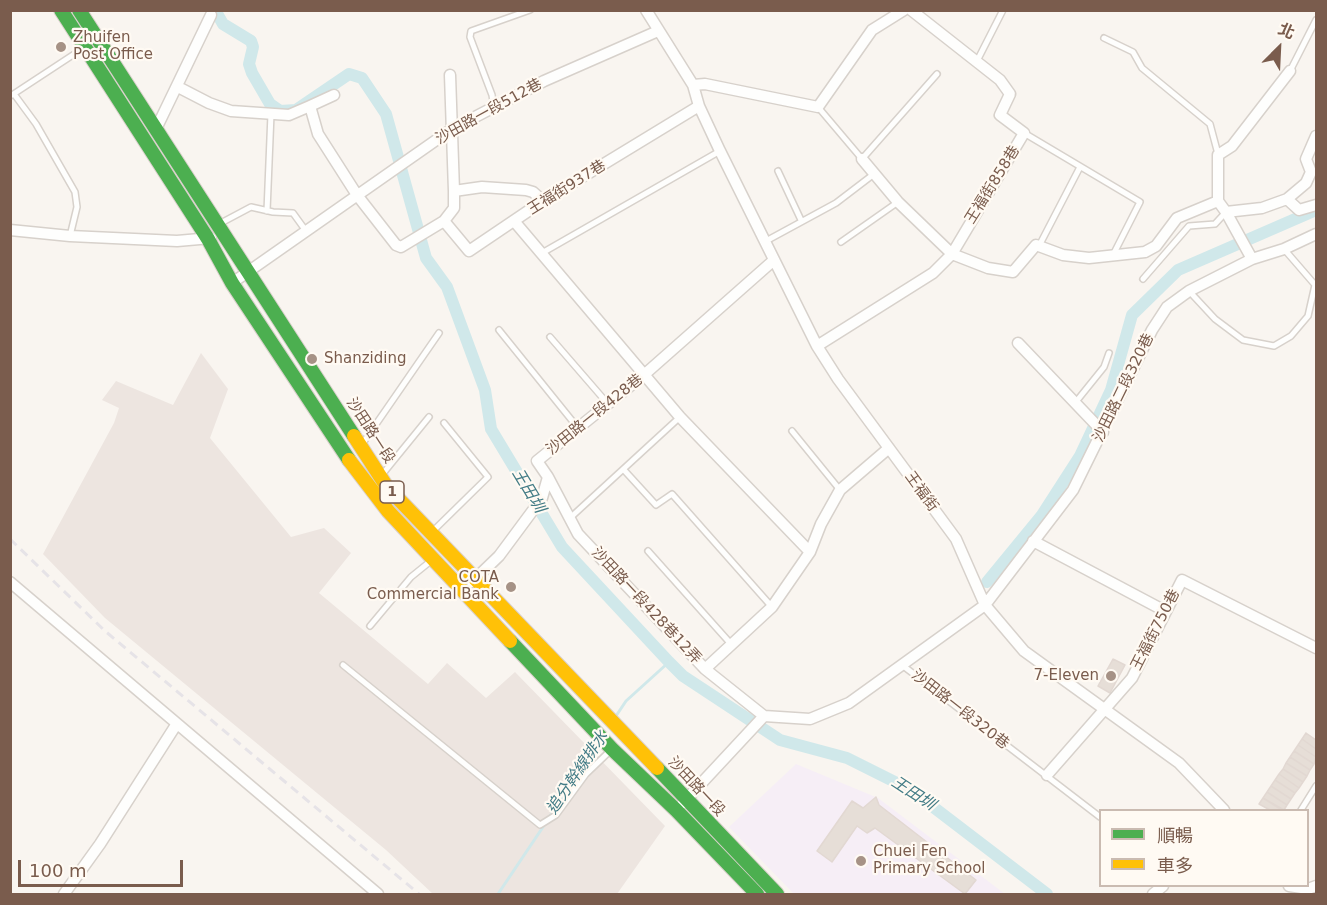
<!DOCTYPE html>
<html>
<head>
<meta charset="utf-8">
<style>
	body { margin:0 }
	#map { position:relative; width:1327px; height:905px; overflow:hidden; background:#f9f5f0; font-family:"DejaVu Sans","Noto Sans TC",sans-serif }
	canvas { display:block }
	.frame { position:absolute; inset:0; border:12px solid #7a5c4d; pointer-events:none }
	.legend { position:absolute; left:1099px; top:809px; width:210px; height:78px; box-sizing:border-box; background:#fffaf3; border:2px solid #cabbb1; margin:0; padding:8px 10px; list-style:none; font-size:18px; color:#7a5c4d }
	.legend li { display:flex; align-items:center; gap:12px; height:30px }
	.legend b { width:30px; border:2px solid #cabbb1 }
	.north { position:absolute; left:1249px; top:18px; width:60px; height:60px; -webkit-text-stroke:4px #fffaf3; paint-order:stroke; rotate:24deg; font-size:16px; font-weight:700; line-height:24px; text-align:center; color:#7a5c4d }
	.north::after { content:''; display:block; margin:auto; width:21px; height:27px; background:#7a5c4d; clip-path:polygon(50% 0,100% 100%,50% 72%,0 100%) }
	.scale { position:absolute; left:18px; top:860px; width:165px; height:27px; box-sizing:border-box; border:3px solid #7a5c4d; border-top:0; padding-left:8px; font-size:18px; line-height:21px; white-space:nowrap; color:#7a5c4d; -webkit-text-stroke:4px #fffaf3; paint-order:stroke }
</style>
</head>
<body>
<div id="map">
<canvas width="1327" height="905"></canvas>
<div class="frame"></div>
<ul class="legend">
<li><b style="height:8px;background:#4caf50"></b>順暢</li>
<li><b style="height:8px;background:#ffc107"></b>車多</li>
</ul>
<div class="north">北</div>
<div class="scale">100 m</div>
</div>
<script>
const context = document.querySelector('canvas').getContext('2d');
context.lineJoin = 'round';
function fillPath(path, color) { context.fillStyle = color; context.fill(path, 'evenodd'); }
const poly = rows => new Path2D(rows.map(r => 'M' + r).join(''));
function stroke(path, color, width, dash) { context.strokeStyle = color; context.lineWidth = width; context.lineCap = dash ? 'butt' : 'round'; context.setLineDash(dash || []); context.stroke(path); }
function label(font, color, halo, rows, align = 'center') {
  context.font = font + ' "DejaVu Sans","Noto Sans TC",sans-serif'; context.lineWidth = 4.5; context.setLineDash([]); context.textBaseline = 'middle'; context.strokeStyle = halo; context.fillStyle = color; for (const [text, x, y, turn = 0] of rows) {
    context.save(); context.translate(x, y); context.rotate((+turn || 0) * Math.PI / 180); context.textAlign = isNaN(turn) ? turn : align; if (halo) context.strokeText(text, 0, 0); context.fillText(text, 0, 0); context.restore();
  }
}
fillPath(poly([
	[201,353,228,389,210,438,291,537,324,528,351,553,319,593,428,684,447,663,486,698,515,672,665,826,617,894,433,894,386,850,105,618,43,554,114,423,119,408,102,400,116,381,173,405]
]), '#ede5e0');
fillPath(poly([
	[796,764,878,798,1005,894,794,894,729,827]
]), '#f6eef6');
stroke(poly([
	[616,716,626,701,669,662],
	[550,816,598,744],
	[498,894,545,824]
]), '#d0e8ea', 3);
stroke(poly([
	[215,10,223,24,251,41,253,47,249,64,252,73,270,104,280,111,296,110,349,74,362,78,386,114,426,258,447,287,485,390,491,429,562,547,669,662,683,676,780,740,847,758,911,790,1047,894],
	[987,582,1042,515,1080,456,1111,390,1132,315,1178,270,1316,210]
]), '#d0e8ea', 12);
const building = poly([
	[1113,659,1125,665,1110,693,1098,686,1113,659],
	[1306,733,1316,740,1316,749,1302,739,1306,733],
	[1302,739,1316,749,1316,757,1298,745,1302,739],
	[1298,745,1316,757,1314,764,1294,751,1298,745],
	[1294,751,1314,764,1310,770,1290,757,1294,751],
	[1290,757,1310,770,1307,776,1286,763,1290,757],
	[1286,763,1307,776,1303,782,1283,769,1286,763],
	[1283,769,1303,782,1299,788,1279,774,1283,769],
	[1279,774,1299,788,1295,793,1275,780,1279,774],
	[1275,780,1295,793,1291,799,1271,786,1275,780],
	[1271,786,1291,799,1287,805,1267,792,1271,786],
	[1267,792,1287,805,1284,810,1263,798,1267,792],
	[876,797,879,805,976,880,965,894,875,828,867,833,857,826,832,862,817,851,852,801,863,808,876,797],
	[1263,798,1282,810,1270,810,1259,804,1263,798]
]);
fillPath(building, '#e6ded7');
stroke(building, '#e2d8d2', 1.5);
const lane = poly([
	[1104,38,1133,52,1142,68,1210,124,1218,154],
	[977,61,1003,10],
	[1290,71,1316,20],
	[14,94,36,124,75,192,77,207,70,236],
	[12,95,82,49],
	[818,107,862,159,937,74],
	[494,108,492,95,470,37,471,31,530,10],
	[1024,133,1140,202,1113,255],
	[778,171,801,220],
	[267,211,271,114],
	[219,224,251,207,273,212,293,213,306,231],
	[766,241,836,203,874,174],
	[841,242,898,202],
	[1039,246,1080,167],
	[1284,249,1316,286],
	[542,253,720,151],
	[1143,279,1189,226,1215,224,1226,212],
	[1189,291,1215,319,1243,340,1274,346,1291,336,1308,316,1315,285],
	[499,330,578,428],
	[550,337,608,404],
	[1075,403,1104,367,1109,353],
	[792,431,840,490],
	[363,443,439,333],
	[624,470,656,505,672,494,772,607],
	[381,476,429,417],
	[570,518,680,417],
	[434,530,488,477,444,423],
	[648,551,731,644],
	[370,626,411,577,432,560],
	[343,665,540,825,556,815,586,774,611,750],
	[902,665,1100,817],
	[1301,810,1316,786]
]);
const street = poly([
	[646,10,693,85,699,106,720,151,817,346,838,379,956,539,985,605,1024,651,1179,763,1224,810],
	[1290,71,1232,146,1218,155,1218,201,1226,212,1262,208,1287,199,1306,183,1311,172,1306,159,1316,136],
	[450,75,454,191,482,187,526,190,533,192,543,201],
	[693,85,705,84,818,107,872,30,904,10],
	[178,87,209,103,231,111,289,115,310,106],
	[334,95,310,106,318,134,357,195,396,245,401,247,444,221,454,208,454,191],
	[156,129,211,15],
	[862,159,898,202,952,254,988,268,1013,272,1036,245,1063,255,1089,258,1145,252,1156,246,1177,218,1218,201],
	[1287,199,1299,210,1316,205],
	[1226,212,1252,259],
	[444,221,469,251,543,201,699,106],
	[514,221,680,417,810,552],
	[10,230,70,236,177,241,211,238],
	[232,283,452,129,544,81,658,31],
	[1018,343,1103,432],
	[817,346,933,273,952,254,1024,133,1000,115,1010,94,1000,80,911,10],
	[548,477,578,534,705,669,764,716],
	[1033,541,1165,611],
	[10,582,378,894],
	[472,582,499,556,542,498,548,477,537,461,645,374,774,260],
	[705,669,772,607,810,552,821,524,840,490,889,448],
	[1047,775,1132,678,1182,580,1316,648],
	[683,803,764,716,810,719,849,703,985,605,1073,490,1152,330,1167,307,1189,291,1252,259,1284,249,1316,234],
	[1289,886,1308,889,1316,886],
	[64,894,100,844,176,725],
	[1153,894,1163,886]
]);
const fast = poly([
	[61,10,208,239,232,283,349,460],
	[79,10,354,436],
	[510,641,612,749,676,810,757,894],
	[657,768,777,894]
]);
const slow = poly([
	[354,436,387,487,657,768],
	[349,460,388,511,510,641]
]);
stroke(lane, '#d7d1cb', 8);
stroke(street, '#d7d1cb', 13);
stroke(fast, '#dad1cc', 16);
stroke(slow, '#dad1cc', 16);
stroke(lane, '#fefefd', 5);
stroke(street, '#fefefd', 10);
stroke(fast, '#4caf50', 14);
stroke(slow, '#ffc107', 14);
stroke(poly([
	[10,539,105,631,419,894]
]), '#e6e3e7', 3, [9, 6]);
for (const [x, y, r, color] of [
	[61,47,6,"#a69286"],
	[312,359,6,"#a69286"],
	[511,587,6,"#a69286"],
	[1111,676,6,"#a69286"],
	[861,861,6,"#a69286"]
]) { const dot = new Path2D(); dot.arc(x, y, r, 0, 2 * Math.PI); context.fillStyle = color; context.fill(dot); stroke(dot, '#fffaf3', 2); }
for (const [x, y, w] of [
	[392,492,24]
]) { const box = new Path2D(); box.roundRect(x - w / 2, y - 11, w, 22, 4.5); context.fillStyle = '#fffaf3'; context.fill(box); stroke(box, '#7a5c4d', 1.5); }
label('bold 14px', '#7a5c4d', null, [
	["1",392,492]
]);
label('15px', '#7a5c4d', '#fffaf3', [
	["Zhuifen",73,38],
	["Post Office",73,55],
	["Shanziding",324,359],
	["COTA",499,578,"right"],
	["Commercial Bank",499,595,"right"],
	["7-Eleven",1099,676,"right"],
	["Chuei Fen",873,852],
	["Primary School",873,869]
], 'left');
label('15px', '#7a5c4d', '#fffaf3', [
	["沙田路一段512巷",489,112,-29],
	["王福街858巷",993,185,-58],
	["王福街937巷",567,188,-32],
	["沙田路二段320巷",1124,388,-64],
	["沙田路一段428巷",595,415,-39],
	["沙田路一段",370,431,57],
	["王福街",921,492,54],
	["沙田路一段428巷12弄",646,606,47],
	["王福街750巷",1156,630,-63],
	["沙田路一段320巷",960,710,38],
	["沙田路一段",696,787,47]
]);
label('italic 16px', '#437c86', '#fffaf3', [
	["王田圳",528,491,59],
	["追分幹線排水",578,773,-56],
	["王田圳",913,794,33]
]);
</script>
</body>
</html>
